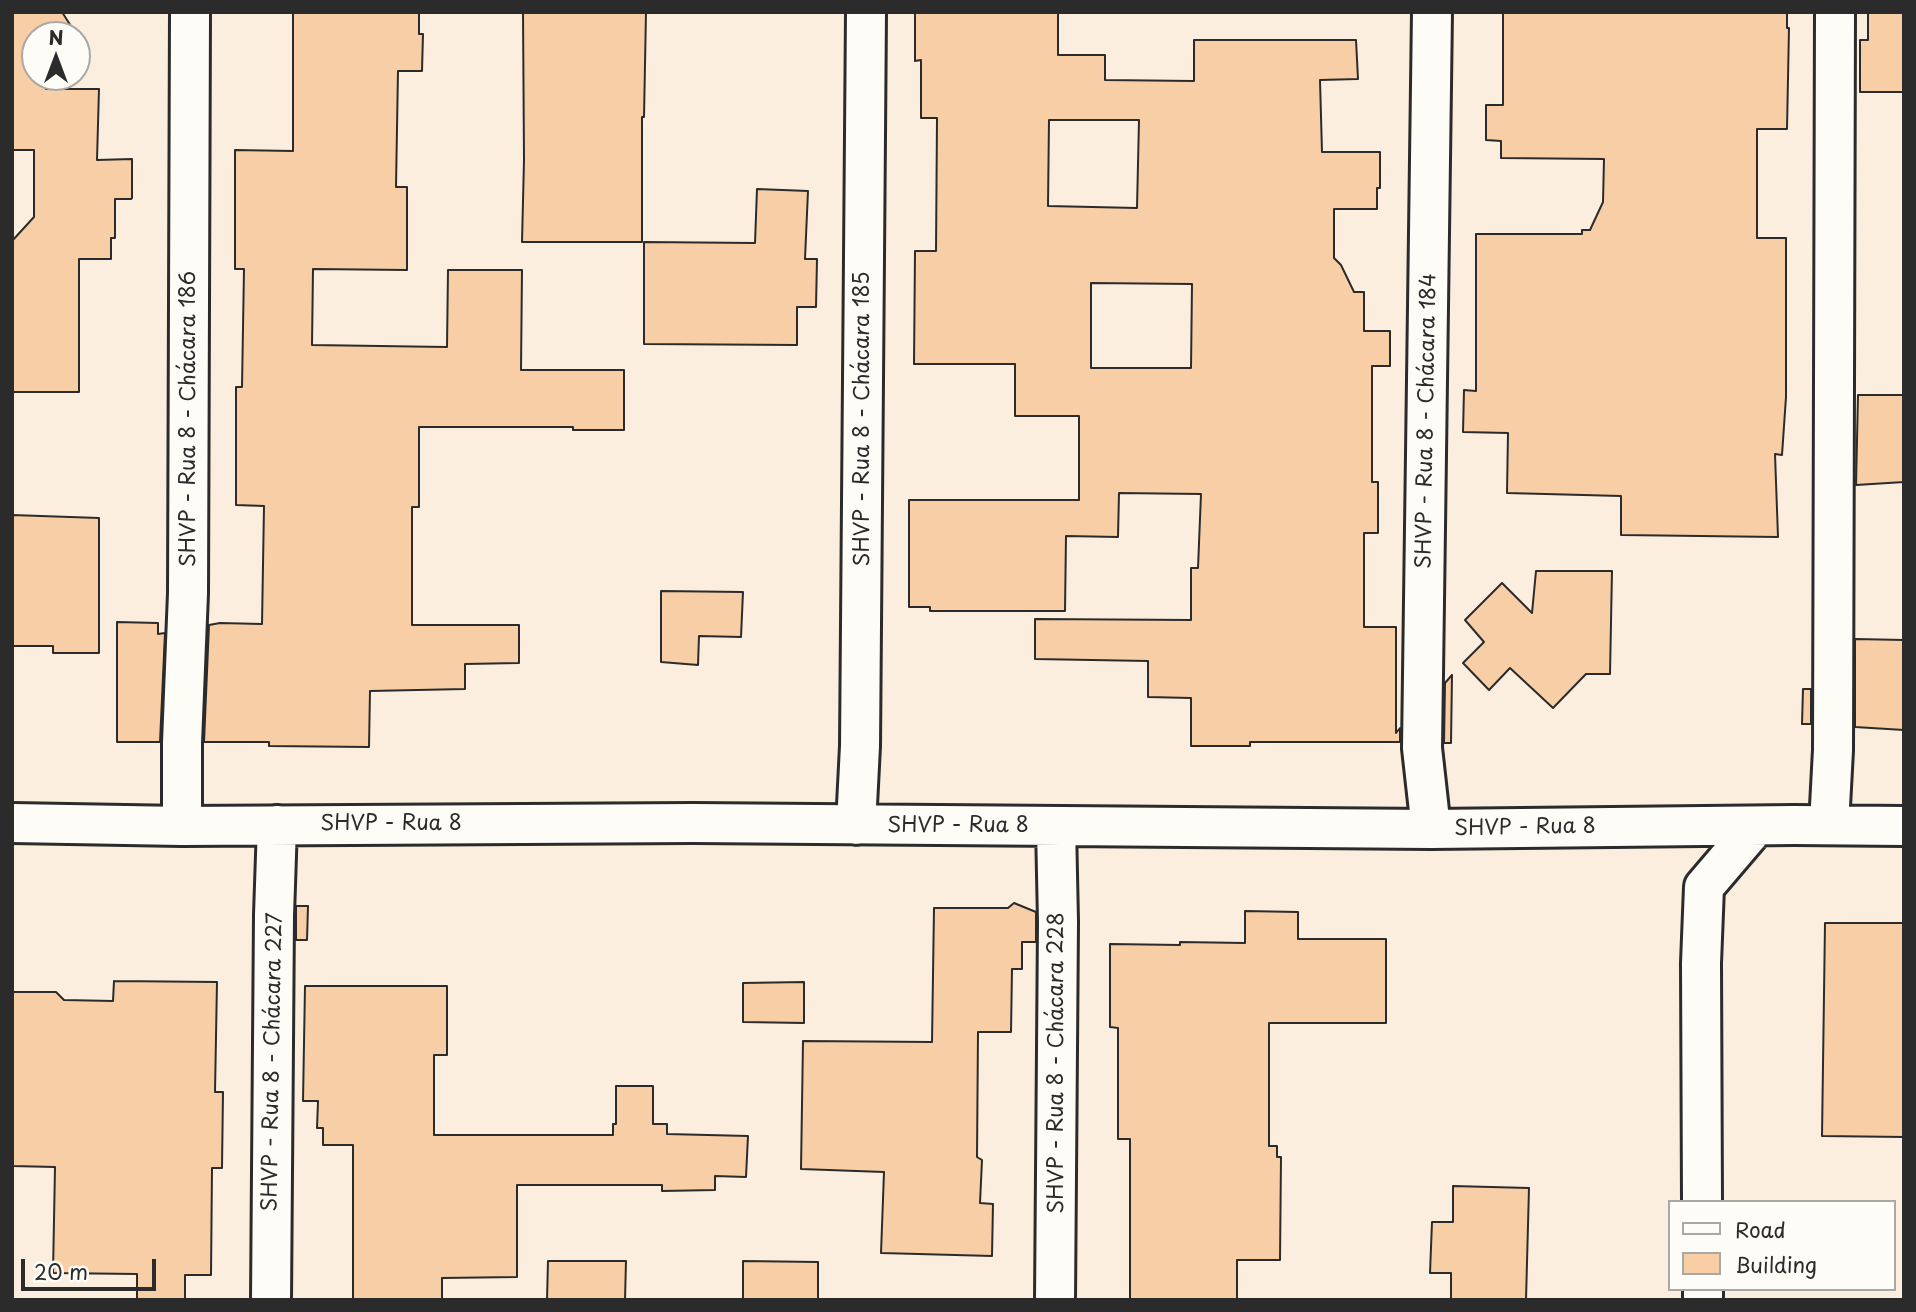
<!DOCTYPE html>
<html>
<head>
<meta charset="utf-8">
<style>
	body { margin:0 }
	#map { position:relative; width:1916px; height:1312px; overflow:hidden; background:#fbeedf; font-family:"Playpen Sans",sans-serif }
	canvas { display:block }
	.frame { position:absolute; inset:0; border:14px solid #2b2b2b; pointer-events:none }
	.legend { position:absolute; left:1668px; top:1200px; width:228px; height:91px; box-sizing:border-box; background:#fdfcf7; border:2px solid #a9a8a5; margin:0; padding:9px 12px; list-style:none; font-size:21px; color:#2b2b2b }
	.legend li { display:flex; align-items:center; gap:14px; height:35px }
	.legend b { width:35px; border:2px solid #a9a8a5 }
	.north { position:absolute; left:21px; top:21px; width:70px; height:70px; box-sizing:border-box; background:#fdfcf7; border:2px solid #a9a8a5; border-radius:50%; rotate:0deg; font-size:19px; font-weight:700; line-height:28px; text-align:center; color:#2b2b2b }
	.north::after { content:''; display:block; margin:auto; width:24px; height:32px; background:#2b2b2b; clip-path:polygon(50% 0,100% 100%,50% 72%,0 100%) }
	.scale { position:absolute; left:21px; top:1259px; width:135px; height:32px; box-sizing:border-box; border:4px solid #2b2b2b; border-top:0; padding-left:9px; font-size:21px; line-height:24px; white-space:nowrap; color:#2b2b2b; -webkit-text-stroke:5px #fdfcf7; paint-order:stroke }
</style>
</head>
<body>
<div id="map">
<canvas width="1916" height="1312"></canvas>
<div class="frame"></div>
<ul class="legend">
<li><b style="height:9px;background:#fdfcf7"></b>Road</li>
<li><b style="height:19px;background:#f7cea6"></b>Building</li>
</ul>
<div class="north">N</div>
<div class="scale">20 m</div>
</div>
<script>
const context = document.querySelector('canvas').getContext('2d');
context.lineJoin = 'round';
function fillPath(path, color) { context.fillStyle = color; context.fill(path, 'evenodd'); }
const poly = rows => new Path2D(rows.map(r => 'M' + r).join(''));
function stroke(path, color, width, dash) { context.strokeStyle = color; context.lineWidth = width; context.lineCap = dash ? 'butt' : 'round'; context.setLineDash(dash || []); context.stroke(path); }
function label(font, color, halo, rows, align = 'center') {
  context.font = font + ' "Playpen Sans",sans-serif'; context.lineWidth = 5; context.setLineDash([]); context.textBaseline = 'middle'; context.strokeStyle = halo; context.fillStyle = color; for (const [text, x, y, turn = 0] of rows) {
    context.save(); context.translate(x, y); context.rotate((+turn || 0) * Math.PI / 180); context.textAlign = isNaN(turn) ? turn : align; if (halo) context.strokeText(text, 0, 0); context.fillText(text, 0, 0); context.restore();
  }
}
const building = poly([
	[12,12,62,12,76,34,35,35,35,77,52,77,46,89,99,89,97,160,132,159,132,198,131,199,115,199,115,238,111,238,111,259,79,259,79,392,12,392,12,241,34,217,34,150,12,150,12,12],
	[293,12,419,12,419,34,423,34,422,71,398,71,396,187,407,187,407,270,313,269,312,345,447,347,448,270,522,270,521,370,624,370,624,430,573,430,573,427,419,427,419,507,412,507,412,625,519,625,519,663,465,664,465,689,370,691,369,747,269,746,269,742,204,742,209,625,220,623,262,624,264,506,236,505,236,387,242,387,244,269,235,269,235,150,293,151,293,12],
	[523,12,646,12,644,117,642,117,642,242,522,242,524,160,523,12],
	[915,12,1058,12,1058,55,1105,55,1105,80,1194,81,1194,40,1356,40,1358,79,1320,80,1322,152,1380,152,1380,188,1377,188,1377,209,1334,209,1334,258,1341,265,1354,292,1364,292,1364,331,1390,331,1390,366,1372,366,1372,482,1378,482,1378,533,1364,533,1364,627,1396,627,1396,733,1400,728,1400,742,1250,742,1250,746,1191,746,1191,698,1148,697,1148,661,1035,659,1035,619,1191,620,1191,568,1198,568,1201,494,1119,493,1118,537,1066,536,1065,611,930,611,930,607,909,607,909,500,1079,500,1079,416,1015,416,1015,364,914,364,915,251,936,251,937,118,921,118,921,60,915,61,915,12],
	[1049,120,1139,120,1137,208,1048,206,1049,120],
	[1091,283,1192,284,1191,368,1091,368,1091,283],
	[1503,12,1787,12,1787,28,1789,28,1787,129,1757,129,1757,238,1786,238,1786,397,1782,455,1775,454,1778,537,1621,535,1621,496,1507,493,1508,433,1463,432,1464,390,1476,391,1476,234,1582,234,1582,230,1590,230,1603,202,1604,159,1501,158,1501,141,1486,140,1486,105,1503,105,1503,12],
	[1868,12,1904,12,1904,92,1860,92,1860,40,1868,40,1868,12],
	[757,189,808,191,805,259,817,259,816,307,797,307,797,345,644,344,644,242,755,243,757,189],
	[1858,395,1904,395,1904,482,1856,485,1858,395],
	[12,515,99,518,99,653,53,653,53,646,12,646,12,515],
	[1536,571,1612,571,1610,674,1586,674,1553,708,1510,668,1489,690,1463,663,1484,642,1465,620,1502,583,1532,613,1536,571],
	[661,591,743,592,741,637,699,636,698,665,661,662,661,591],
	[117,622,158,623,158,634,165,633,160,742,117,742,117,622],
	[1855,639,1904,640,1904,730,1855,727,1855,639],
	[1452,675,1451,743,1444,743,1445,683,1452,675],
	[1803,689,1811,689,1811,724,1802,724,1803,689],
	[1014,903,1036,912,1036,942,1022,942,1022,969,1012,969,1011,1032,978,1032,977,1157,982,1160,980,1203,993,1204,992,1256,881,1253,884,1172,801,1169,803,1041,932,1042,934,908,1008,908,1014,903],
	[296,906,308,906,307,940,296,940,296,906],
	[1245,911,1298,912,1298,939,1386,939,1386,1023,1269,1023,1269,1146,1277,1146,1277,1157,1281,1157,1280,1260,1237,1260,1237,1300,1130,1300,1130,1139,1118,1139,1118,1028,1110,1027,1110,944,1180,945,1180,942,1245,943,1245,911],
	[1825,923,1904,923,1904,1137,1822,1136,1825,923],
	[114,981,217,982,215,1092,223,1092,222,1168,212,1168,211,1275,185,1275,185,1300,137,1300,137,1274,53,1273,55,1167,12,1166,12,992,56,992,64,1000,113,1001,114,981],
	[804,982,804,1023,743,1022,743,983,804,982],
	[305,986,447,986,447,1055,434,1055,434,1135,613,1135,613,1124,616,1124,616,1086,653,1086,653,1124,667,1124,667,1134,748,1136,746,1177,715,1176,715,1190,662,1191,662,1185,517,1185,517,1277,442,1278,442,1300,353,1300,353,1145,323,1145,323,1128,317,1128,318,1101,303,1101,305,986],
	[1453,1186,1529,1188,1526,1300,1451,1300,1451,1273,1430,1273,1432,1222,1453,1222,1453,1186],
	[548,1261,626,1261,625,1300,547,1300,548,1261],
	[743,1261,818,1262,818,1300,743,1300,743,1261]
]);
fillPath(building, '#f7cea6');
stroke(building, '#2b2b2b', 2);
const minor = poly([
	[12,823,182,826,693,823,1431,829,1794,825,1904,826],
	[856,825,860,746,866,12],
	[1829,825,1833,750,1835,12],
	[182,826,182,743,188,593,190,12],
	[1431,829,1422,748,1432,12],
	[1702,1202,1701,963,1704,887,1756,826],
	[1703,1289,1703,1300],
	[271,1300,274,915,277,825],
	[1055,1300,1058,922,1056,826]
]);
stroke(minor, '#2b2b2b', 44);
stroke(minor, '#fdfcf7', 38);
label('21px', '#2b2b2b', '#fdfcf7', [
	["SHVP - Rua 8 - Chácara 186",189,419,-90],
	["SHVP - Rua 8 - Chácara 185",863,419,-90],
	["SHVP - Rua 8 - Chácara 184",1427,421,-89],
	["SHVP - Rua 8",391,824],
	["SHVP - Rua 8",958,826],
	["SHVP - Rua 8",1525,828,-1],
	["SHVP - Rua 8 - Chácara 227",273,1062,-89],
	["SHVP - Rua 8 - Chácara 228",1057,1063,-90]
]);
</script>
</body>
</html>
